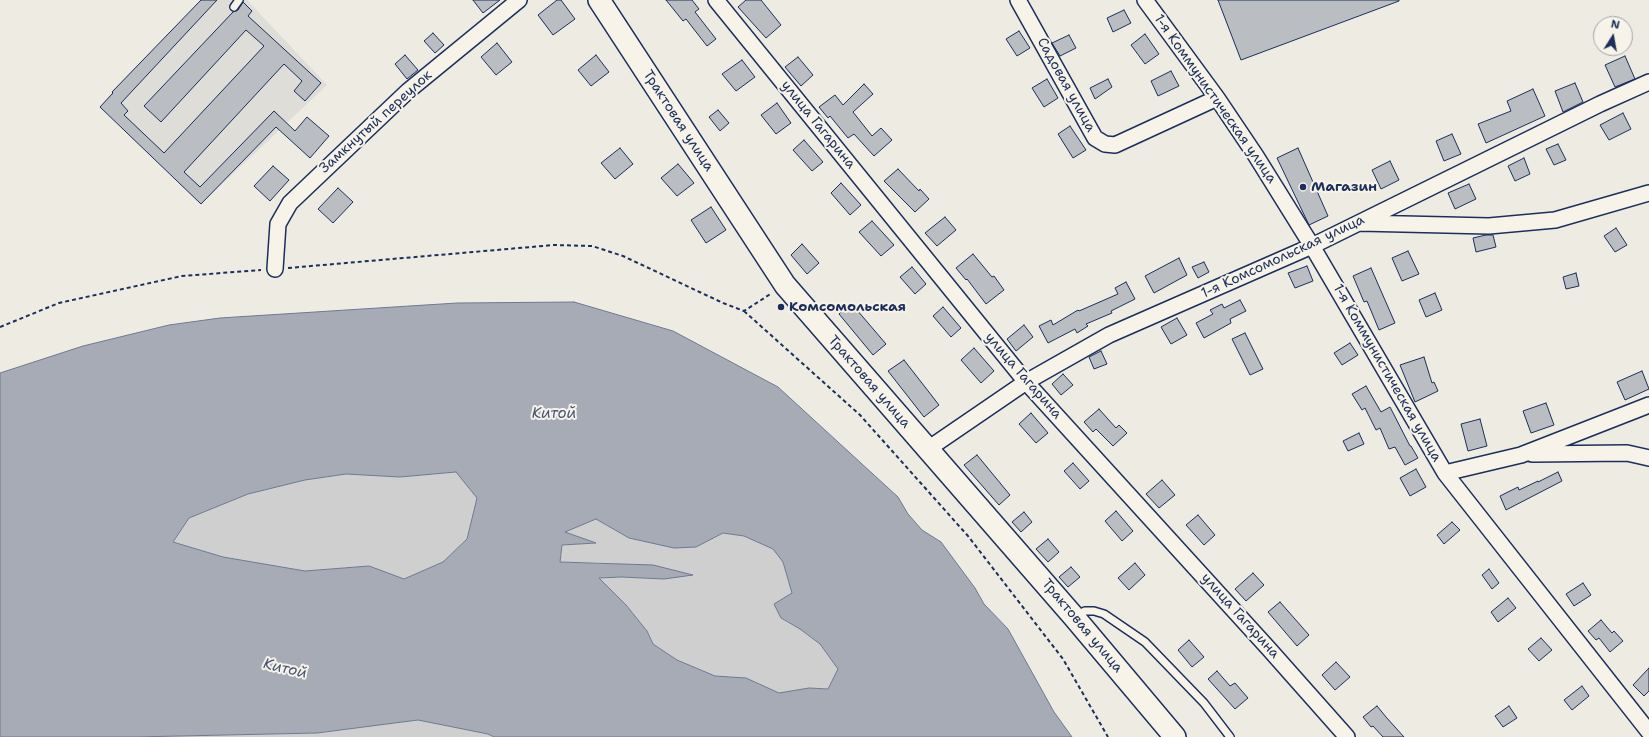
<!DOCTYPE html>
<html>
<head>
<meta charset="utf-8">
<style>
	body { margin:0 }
	#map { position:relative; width:1649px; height:737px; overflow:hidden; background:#eeebe2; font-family:"Shantell Sans",sans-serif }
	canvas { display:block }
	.north { position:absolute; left:1593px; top:16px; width:40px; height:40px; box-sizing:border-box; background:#f7f3e8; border:1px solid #9fa5b1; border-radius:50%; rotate:11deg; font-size:11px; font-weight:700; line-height:16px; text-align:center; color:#1b2f5e }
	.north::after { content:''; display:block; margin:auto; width:14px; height:18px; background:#1b2f5e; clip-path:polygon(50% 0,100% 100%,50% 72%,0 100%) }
</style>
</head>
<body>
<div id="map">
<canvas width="1649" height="737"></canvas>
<div class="north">N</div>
</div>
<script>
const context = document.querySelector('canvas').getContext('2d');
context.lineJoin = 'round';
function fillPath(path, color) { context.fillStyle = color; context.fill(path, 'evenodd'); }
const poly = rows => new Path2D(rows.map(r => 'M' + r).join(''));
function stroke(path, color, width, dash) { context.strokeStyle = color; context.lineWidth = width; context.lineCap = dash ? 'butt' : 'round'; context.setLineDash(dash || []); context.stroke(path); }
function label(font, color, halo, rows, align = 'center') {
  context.font = font + ' "Shantell Sans",sans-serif'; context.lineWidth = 4; context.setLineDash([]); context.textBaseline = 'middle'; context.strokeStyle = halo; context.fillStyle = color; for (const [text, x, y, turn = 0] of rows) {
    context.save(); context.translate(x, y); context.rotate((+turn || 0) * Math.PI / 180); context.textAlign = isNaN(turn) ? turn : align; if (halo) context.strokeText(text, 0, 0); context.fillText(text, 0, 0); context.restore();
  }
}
fillPath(poly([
	[201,0,247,0,327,85,201,204,100,107,112,92]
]), '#deddd8');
fillPath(poly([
	[456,472,477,497,467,539,443,562,404,579,368,566,305,571,223,557,173,542,189,518,248,494,305,480,346,474,400,477],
	[596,519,629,538,645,541,696,547,723,533,744,536,773,549,783,562,792,593,780,618,800,629,820,644,838,669,828,689,809,688,779,693,746,678,715,676,677,660,653,644,647,631,626,605,598,578,621,577,664,579,613,563,560,562,562,545,595,543,565,532],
	[418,720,488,734,494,737,134,737,317,733]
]), '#cfcfcf');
const water = poly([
	[574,302,673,331,778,387,898,497,908,514,922,530,941,542,975,588,984,604,1008,629,1054,712,1072,737,494,737,488,734,418,720,317,733,134,737,0,737,0,373,83,346,169,325,220,318,457,303,574,302],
	[456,472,477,498,467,539,443,562,404,579,369,566,305,571,223,557,173,542,189,518,248,494,305,480,346,474,400,477,456,472],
	[596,519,629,538,674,548,696,547,723,533,744,536,773,549,783,562,792,593,774,604,781,618,800,629,820,644,838,669,828,689,809,688,779,693,746,678,715,676,677,660,653,644,647,631,626,605,599,578,621,577,664,579,693,575,653,565,560,562,562,545,596,543,565,532,596,519]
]);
fillPath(water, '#a6abb5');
stroke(water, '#6e7992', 1);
const building = poly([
	[201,0,217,0,121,103,128,111,124,115,164,153,264,46,246,30,161,122,144,106,233,12,238,10,243,2,252,11,248,16,321,83,305,101,294,91,302,81,284,64,184,172,200,187,274,111,295,131,307,117,329,136,310,158,276,127,201,204,100,107,113,93,112,92,201,0],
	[473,0,500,0,483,13,473,0],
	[557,0,561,0,575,19,553,35,538,15,557,0],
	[666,0,692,0,699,9,695,12,716,39,707,46,686,19,683,21,666,0],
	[746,0,761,0,781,25,766,38,738,7,746,0],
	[1218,0,1399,0,1399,1,1241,60,1218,0],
	[1124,10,1131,23,1113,32,1107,18,1124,10],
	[1019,31,1030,48,1017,56,1006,39,1019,31],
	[433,33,444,45,435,53,424,41,433,33],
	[1145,34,1159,54,1145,64,1131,45,1145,34],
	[1069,35,1076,48,1060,56,1052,43,1069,35],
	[497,43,512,62,496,75,481,57,497,43],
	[405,55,418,70,407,79,395,64,405,55],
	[596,55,609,72,591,86,578,70,596,55],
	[1625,56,1635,79,1615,87,1605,65,1625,56],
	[798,57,813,75,801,86,785,67,798,57],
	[742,60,755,77,736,91,722,74,742,60],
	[1171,71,1179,86,1158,96,1151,81,1171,71],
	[1047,79,1058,98,1044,107,1032,88,1047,79],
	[1108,79,1112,87,1095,99,1090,88,1108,79],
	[1575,83,1583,102,1563,112,1555,91,1575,83],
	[864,84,873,94,853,112,872,136,881,128,892,140,874,156,854,134,848,138,830,116,828,118,819,107,835,95,843,105,864,84],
	[1533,89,1545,116,1486,143,1478,124,1511,111,1507,101,1533,89],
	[777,103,791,123,776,134,761,115,777,103],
	[718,110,729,123,720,131,709,117,718,110],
	[1623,113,1631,129,1609,140,1600,125,1623,113],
	[1070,126,1086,150,1073,158,1058,134,1070,126],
	[1452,134,1461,154,1444,161,1436,141,1452,134],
	[804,140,823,162,812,171,793,150,804,140],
	[1558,144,1566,160,1554,165,1546,149,1558,144],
	[620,148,633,164,615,179,601,163,620,148],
	[1298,148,1328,216,1309,225,1277,158,1298,148],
	[1524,158,1530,174,1515,181,1508,166,1524,158],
	[1390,161,1399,180,1381,189,1372,170,1390,161],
	[678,164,694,183,677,196,661,178,678,164],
	[273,166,289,180,270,201,254,186,273,166],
	[898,169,919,191,920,189,929,199,915,212,884,181,898,169],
	[841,183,861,205,850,215,831,193,841,183],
	[1469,184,1476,199,1455,209,1448,193,1469,184],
	[338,188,353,202,333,223,318,209,338,188],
	[711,207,726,230,706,243,691,220,711,207],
	[945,217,956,230,937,246,925,233,945,217],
	[872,221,894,245,881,256,859,232,872,221],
	[1616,228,1627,245,1615,252,1604,236,1616,228],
	[1486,235,1493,235,1496,247,1476,252,1473,238,1486,235],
	[802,244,819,263,807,274,791,255,802,244],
	[1408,251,1419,274,1402,281,1392,258,1408,251],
	[973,254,992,277,994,276,1004,290,986,304,967,279,966,280,956,268,973,254],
	[1179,258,1187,275,1154,293,1145,276,1179,258],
	[1204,262,1209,272,1198,278,1192,267,1204,262],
	[1307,266,1313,281,1295,288,1288,273,1307,266],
	[912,267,926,284,915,294,900,277,912,267],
	[1371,268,1395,323,1379,330,1367,301,1364,302,1353,276,1371,268],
	[1576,273,1579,286,1566,289,1563,277,1576,273],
	[1126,282,1135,299,1111,311,1112,313,1086,324,1088,326,1077,333,1075,329,1048,343,1039,326,1051,320,1053,325,1078,310,1079,311,1118,294,1115,288,1126,282],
	[1435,293,1442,310,1426,317,1419,300,1435,293],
	[1240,300,1246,311,1230,319,1231,323,1204,338,1196,323,1213,314,1210,310,1222,304,1224,308,1240,300],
	[851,303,886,344,873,355,839,314,851,303],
	[943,307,961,328,951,337,933,316,943,307],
	[1177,318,1187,335,1171,344,1161,327,1177,318],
	[1024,325,1033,337,1016,351,1007,339,1024,325],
	[1245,333,1263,369,1250,375,1232,339,1245,333],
	[1350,343,1358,355,1342,365,1334,353,1350,343],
	[974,348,994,371,981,383,961,360,974,348],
	[1101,351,1107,364,1094,369,1089,357,1101,351],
	[1424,357,1432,383,1434,382,1438,391,1415,402,1400,365,1424,357],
	[904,360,939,405,924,417,888,371,904,360],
	[1642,371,1649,389,1625,400,1617,382,1642,371],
	[1063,374,1073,385,1061,395,1052,384,1063,374],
	[1366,386,1381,412,1390,407,1410,446,1411,446,1418,458,1405,465,1395,447,1389,449,1380,428,1376,430,1365,408,1362,410,1352,394,1366,386],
	[1546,403,1554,425,1531,433,1523,411,1546,403],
	[1099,409,1116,428,1119,425,1127,433,1113,446,1096,429,1093,432,1084,422,1099,409],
	[1031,413,1048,433,1036,443,1019,424,1031,413],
	[1480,419,1487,446,1468,451,1461,424,1480,419],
	[1359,433,1364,444,1348,451,1343,441,1359,433],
	[977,455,1010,495,999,505,964,465,977,455],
	[1073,463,1089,481,1080,489,1064,471,1073,463],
	[1416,469,1426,487,1410,496,1400,478,1416,469],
	[1558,472,1562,481,1506,510,1500,496,1518,487,1519,490,1538,481,1538,482,1558,472],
	[1162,480,1175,495,1159,508,1146,494,1162,480],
	[1116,511,1133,531,1122,541,1105,521,1116,511],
	[1024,512,1032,522,1021,532,1012,522,1024,512],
	[1198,515,1215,535,1204,545,1186,525,1198,515],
	[1452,522,1460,530,1444,544,1437,535,1452,522],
	[1048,539,1059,552,1048,562,1036,549,1048,539],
	[1135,563,1145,575,1129,590,1118,578,1135,563],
	[1071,567,1080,577,1068,587,1059,577,1071,567],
	[1489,569,1499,583,1492,589,1482,575,1489,569],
	[1253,573,1264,585,1246,601,1235,589,1253,573],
	[1583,583,1591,595,1574,606,1566,594,1583,583],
	[1508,598,1516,608,1498,622,1491,612,1508,598],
	[1280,602,1309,635,1297,646,1268,612,1280,602],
	[1601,620,1612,633,1614,631,1623,641,1610,652,1599,638,1596,640,1588,631,1601,620],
	[1541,638,1552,650,1539,661,1528,649,1541,638],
	[1189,640,1204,657,1192,667,1178,650,1189,640],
	[1336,662,1350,677,1335,690,1322,675,1336,662],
	[1649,668,1649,691,1644,696,1633,685,1649,668],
	[1217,671,1230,686,1235,683,1248,698,1235,709,1208,679,1217,671],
	[1582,686,1589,696,1572,710,1564,700,1582,686],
	[1377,706,1386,717,1404,737,1383,737,1373,726,1371,727,1363,717,1377,706],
	[1509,706,1517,718,1503,727,1495,716,1509,706]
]);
fillPath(building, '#babdc2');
stroke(building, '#1b2f5e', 1);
const lane = poly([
	[234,7,239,0],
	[1075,616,1085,611,1094,611,1104,614,1145,642,1204,703,1230,737]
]);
const street = poly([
	[716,0,1026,382,1269,649,1347,737],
	[1018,0,1095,138,1105,144,1115,145,1217,98],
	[1145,0,1217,98,1256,156,1312,246,1445,473,1649,732],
	[1360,223,1489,226,1555,220,1649,193],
	[275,269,278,224,290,203,408,91,519,0],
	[928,449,1026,382,1109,335,1312,246,1600,104,1649,82],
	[1532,454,1627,453,1649,458],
	[1445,473,1521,455,1649,405]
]);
const secondary = poly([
	[599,0,785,285,1074,617,1175,737]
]);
stroke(lane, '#1b2f5e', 10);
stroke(street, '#1b2f5e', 18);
stroke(secondary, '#1b2f5e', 24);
stroke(poly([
	[288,268,554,245,592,246,623,256,723,303,744,311,772,293],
	[744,311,860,415,968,536,1063,659,1108,737],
	[0,327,59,303,182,276,261,270]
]), '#1b2f5e', 2, [4, 3]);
stroke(lane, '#f7f3e8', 7);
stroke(street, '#f7f3e8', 15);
stroke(secondary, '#f7f3e8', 21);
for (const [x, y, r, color] of [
	[1303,187,4,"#1b2f5e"],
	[781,307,4,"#1b2f5e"]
]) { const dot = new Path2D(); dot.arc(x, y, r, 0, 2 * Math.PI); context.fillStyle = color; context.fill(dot); stroke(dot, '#f7f3e8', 1.5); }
label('14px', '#1b2f5e', '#f7f3e8', [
	["Садовая улица",1066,85,61],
	["1-я Коммунистическая улица",1215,99,55],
	["Трактовая улица",678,121,57],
	["Замкнутый переулок",376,122,-42],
	["улица Гагарина",818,125,51],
	["1-я Комсомольская улица",1283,257,-25],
	["1-я Коммунистическая улица",1387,373,60],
	["улица Гагарина",1023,376,49],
	["Трактовая улица",869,382,49],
	["улица Гагарина",1240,616,48],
	["Трактовая улица",1082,626,50]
]);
label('bold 14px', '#1b2f5e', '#f7f3e8', [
	["Магазин",1311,187],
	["Комсомольская",789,307]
], 'left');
label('italic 15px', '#455478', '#f7f3e8', [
	["Китой",554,414],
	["Китой",285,669,13]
]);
</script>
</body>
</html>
